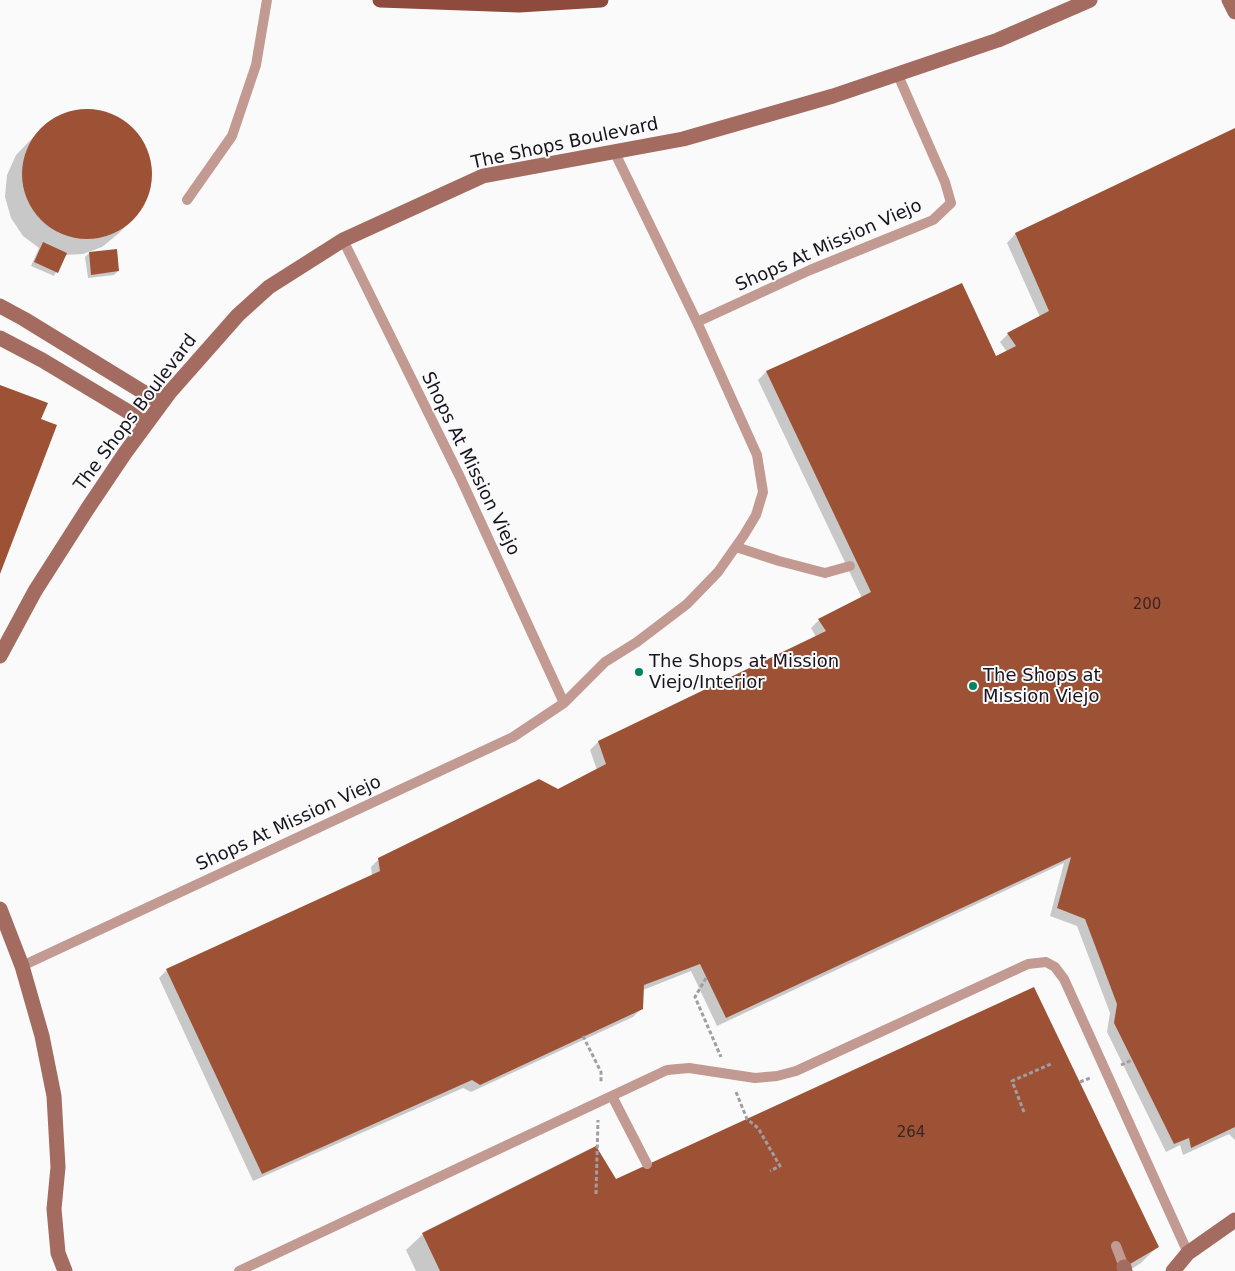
<!DOCTYPE html>
<html>
<head>
<meta charset="utf-8">
<style>
	body { margin:0 }
	canvas { display:block; background:#fafafa }
</style>
</head>
<body>
<canvas width="1235" height="1271"></canvas>
<script>
const context = document.querySelector('canvas').getContext('2d');
context.lineJoin = 'round';
function fillPath(path, color) { context.fillStyle = color; context.fill(path, 'evenodd'); }
const poly = rows => new Path2D(rows.map(r => 'M' + r).join(''));
function stroke(path, color, width, dash) { context.strokeStyle = color; context.lineWidth = width; context.lineCap = dash ? 'butt' : 'round'; context.setLineDash(dash || []); context.stroke(path); }
function label(font, color, halo, rows, align = 'center') {
  context.font = font + ' "DejaVu Sans",sans-serif'; context.lineWidth = 4; context.setLineDash([]); context.textBaseline = 'middle'; context.strokeStyle = halo; context.fillStyle = color; for (const [text, x, y, turn = 0] of rows) {
    context.save(); context.translate(x, y); context.rotate((+turn || 0) * Math.PI / 180); context.textAlign = isNaN(turn) ? turn : align; if (halo) context.strokeText(text, 0, 0); context.fillText(text, 0, 0); context.restore();
  }
}
fillPath(poly([
	[90,109,110,114,128,124,141,140,150,159,151,179,146,199,135,217,118,234,102,247,83,254,65,255,54,276,31,266,39,248,23,236,11,218,5,197,7,175,16,155,48,122,68,112],
	[1235,130,1235,1140,1229,1134,1183,1155,1180,1145,1166,1152,1107,1032,1110,1013,1077,926,1050,916,1064,863,717,1026,691,971,643,990,642,1008,633,1017,471,1092,463,1088,253,1181,159,978,167,970,372,876,371,867,379,859,558,790,597,770,590,750,598,742,816,637,811,628,819,620,862,598,758,380,766,372,961,284,996,358,1007,352,1000,342,1008,334,1040,317,1007,243,1015,234],
	[89,253,118,271,114,275,88,278,85,257],
	[615,1181,1158,1246,1141,1263,1128,1271,416,1271,406,1250,423,1234]
]), '#0003');
fillPath(poly([
	'22 174a65 65 0 1 1 130 0a65 65 0 1 1-130 0Z',
	[1235,128,1235,1127,1191,1148,1189,1138,1174,1144,1114,1023,1117,1004,1085,919,1057,908,1071,857,726,1018,700,964,644,985,643,1009,480,1085,472,1080,262,1174,166,969,380,871,378,858,539,779,558,789,606,764,598,741,826,631,818,619,871,592,766,371,962,283,996,356,1016,346,1007,333,1049,311,1015,233],
	[43,242,67,253,58,273,34,262],
	[117,249,119,271,91,275,89,252],
	[0,385,48,403,41,419,57,425,0,574],
	[1034,987,1159,1247,1118,1271,440,1271,422,1233,596,1146,616,1179]
]), '#9e5235');
stroke(poly([
	[706,978,695,997,721,1057],
	[583,1036,601,1072,601,1082],
	[1121,1065,1132,1060],
	[1080,1082,1090,1078],
	[736,1092,747,1119,758,1128,780,1166,770,1171],
	[1024,1112,1012,1081,1051,1064],
	[596,1194,598,1120]
]), '#a09ea3', 3, [4, 2.5]);
stroke(poly([
	[187,200,232,136,256,65,267,0],
	[343,240,460,477,564,703],
	[697,322,810,270,916,227,933,220,951,203,945,182,897,73],
	[736,547,779,561,825,573,850,566],
	[22,966,513,737,564,703,605,662,637,642,687,604,718,572,744,535,756,515,763,492,757,455,697,322,614,151],
	[612,1096,647,1164],
	[1116,1246,1124,1267],
	[239,1271,667,1070,689,1068,755,1078,777,1076,796,1071,1028,964,1046,962,1055,967,1064,979,1188,1253]
]), '#c29a92', 10);
stroke(poly([
	[1229,0,1235,12],
	[0,306,24,319,161,403],
	[0,338,42,360,147,423],
	[0,656,35,591,88,508,125,453,170,392,238,315,269,287,343,240,483,176,683,139,746,121,833,96,998,40,1090,0],
	[0,909,22,966,42,1036,54,1096,58,1167,54,1209,58,1253,65,1271],
	[1124,1267,1125,1271],
	[1173,1271,1188,1253,1235,1220]
]), '#a46c60', 15);
stroke(poly([
	[380,0,519,5,601,0]
]), '#8d4a3d', 15);
for (const [x, y, r, color] of [
	[639,672,5,"#038161"],
	[973,686,5,"#038161"]
]) { const dot = new Path2D(); dot.arc(x, y, r, 0, 2 * Math.PI); context.fillStyle = color; context.fill(dot); stroke(dot, '#fafafa', 2); }
label('15px', '#392424', null, [
	["200",1147,605],
	["264",911,1133]
]);
label('18px', '#17141f', '#fafafa', [
	["The Shops Boulevard",565,144,-12],
	["Shops At Mission Viejo",829,246,-24],
	["The Shops Boulevard",136,413,-53],
	["Shops At Mission Viejo",470,464,64],
	["Shops At Mission Viejo",289,824,-25]
]);
label('18px', '#17141f', '#fafafa', [
	["The Shops at Mission",649,662],
	["Viejo/Interior",649,683],
	["The Shops at",983,676],
	["Mission Viejo",983,697]
], 'left');
</script>
</body>
</html>
